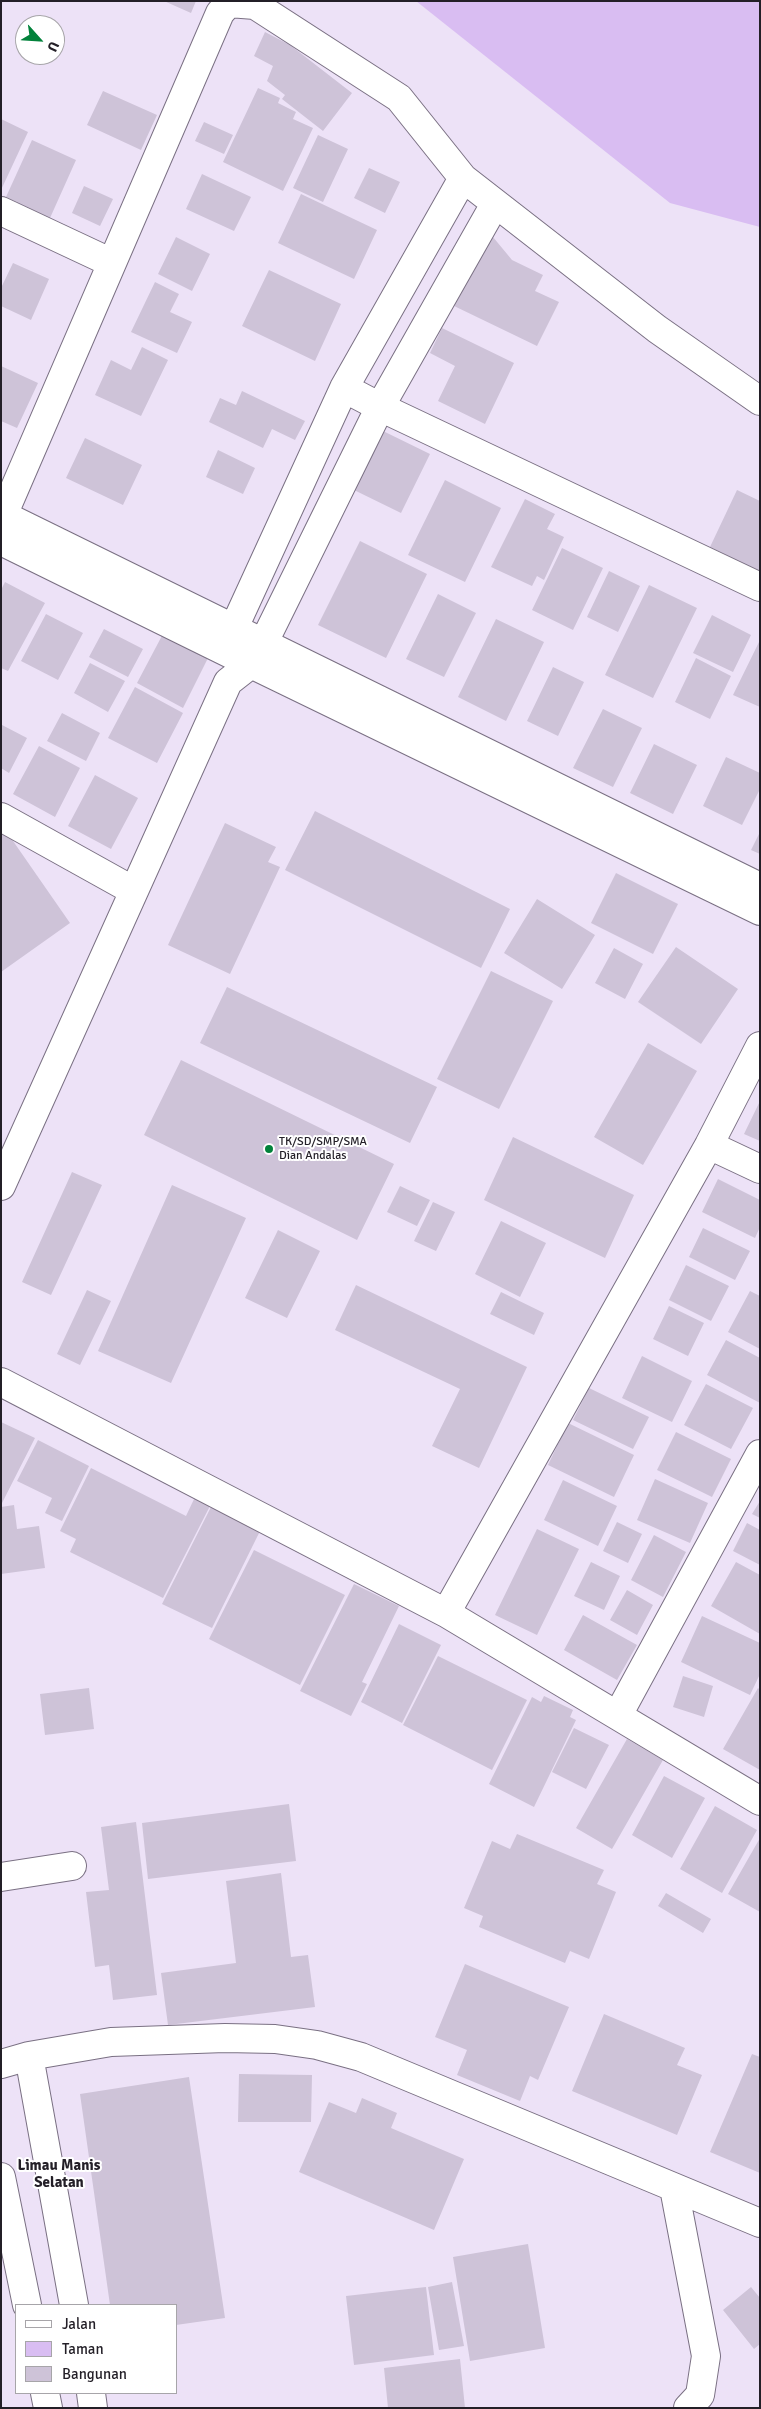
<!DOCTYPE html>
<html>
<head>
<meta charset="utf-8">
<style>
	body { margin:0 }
	#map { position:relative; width:761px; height:2409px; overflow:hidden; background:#ede2f7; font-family:Signika,sans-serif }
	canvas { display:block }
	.frame { position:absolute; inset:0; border:2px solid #231f27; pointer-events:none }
	.legend { position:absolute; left:15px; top:2304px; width:162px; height:90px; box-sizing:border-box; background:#fff; border:1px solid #a7a5a9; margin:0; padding:6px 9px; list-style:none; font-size:15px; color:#231f27 }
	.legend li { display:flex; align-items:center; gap:10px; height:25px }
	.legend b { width:25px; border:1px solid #a7a5a9 }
	.north { position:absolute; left:15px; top:15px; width:50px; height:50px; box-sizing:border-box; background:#fff; border:1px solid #a7a5a9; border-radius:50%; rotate:116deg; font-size:14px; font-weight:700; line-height:20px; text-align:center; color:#231f27 }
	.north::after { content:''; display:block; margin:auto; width:18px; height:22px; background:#02823b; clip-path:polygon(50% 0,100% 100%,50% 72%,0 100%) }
</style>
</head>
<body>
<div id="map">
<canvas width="761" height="2409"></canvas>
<div class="frame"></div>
<ul class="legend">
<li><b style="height:6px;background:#fff"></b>Jalan</li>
<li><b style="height:14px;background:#d9bdf2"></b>Taman</li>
<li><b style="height:14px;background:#cec3d8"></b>Bangunan</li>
</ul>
<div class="north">U</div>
</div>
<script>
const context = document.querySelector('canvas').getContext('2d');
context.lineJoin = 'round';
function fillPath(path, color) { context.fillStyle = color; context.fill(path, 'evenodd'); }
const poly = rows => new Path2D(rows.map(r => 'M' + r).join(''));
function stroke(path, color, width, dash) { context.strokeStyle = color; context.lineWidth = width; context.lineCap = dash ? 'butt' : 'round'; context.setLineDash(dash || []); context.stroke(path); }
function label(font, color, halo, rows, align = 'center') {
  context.font = font + ' Signika,sans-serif'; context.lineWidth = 4; context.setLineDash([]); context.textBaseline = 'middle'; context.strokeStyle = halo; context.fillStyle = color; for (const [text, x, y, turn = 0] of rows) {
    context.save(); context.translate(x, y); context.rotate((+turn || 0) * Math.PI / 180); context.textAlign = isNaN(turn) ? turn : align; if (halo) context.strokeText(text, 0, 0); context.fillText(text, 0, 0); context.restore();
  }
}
fillPath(poly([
	[416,1,760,1,760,227,670,203]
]), '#d9bdf2');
fillPath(poly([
	[164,1,196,1,191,13],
	[265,32,290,45,352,93,323,131,282,99,285,95,267,81,273,66,254,56],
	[258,88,280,98,278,103,296,112,293,119,313,128,283,191,223,162],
	[103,91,157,115,141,150,87,125],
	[1,119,28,132,1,190],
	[204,122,233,135,224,154,195,141],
	[318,135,348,149,323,202,293,188],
	[32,140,76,160,50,218,6,197],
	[369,168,400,182,385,213,354,198],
	[202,174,251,197,234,231,186,209],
	[84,186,113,199,100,226,72,213],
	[301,194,377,230,354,279,278,243],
	[488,231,512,260,543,275,535,291,559,302,537,346,452,305],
	[176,237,210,254,192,291,158,274],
	[13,263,49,279,31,320,1,306,1,288],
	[269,270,341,304,315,361,242,326],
	[155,282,179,294,170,312,192,322,177,353,131,332],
	[442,328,514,363,485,424,438,401,455,366,430,353],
	[142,347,168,360,141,416,95,395,111,360,131,370],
	[1,366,38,383,17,428,1,421],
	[242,391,305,421,295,440,272,429,263,448,209,422,220,398,236,405],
	[383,431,430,454,401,513,354,490],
	[85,438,142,465,123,505,66,478],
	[218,450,255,468,243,494,206,477],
	[445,480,501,508,465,582,408,555],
	[737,490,760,501,760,572,710,547],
	[525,499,555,514,547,529,564,537,544,580,537,576,532,586,491,567],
	[360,541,427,574,386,658,318,625],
	[562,548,603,568,573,630,532,610],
	[609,571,640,586,618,632,587,617],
	[5,582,45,603,8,671,1,668,1,590],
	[649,585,697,608,653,698,605,675],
	[438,594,476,613,444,677,406,659],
	[46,614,83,633,58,680,21,661],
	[712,615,751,635,733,672,693,653],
	[496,619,544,642,506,721,458,697],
	[104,629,143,649,128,677,89,657],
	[165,630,210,654,183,708,137,683],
	[760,640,760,707,733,695],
	[696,658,731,676,710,719,675,702],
	[90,663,125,681,108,712,74,693],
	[553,667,584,682,558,736,527,721],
	[135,687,183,713,157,763,108,738],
	[603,709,642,728,613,787,573,768],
	[62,713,100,733,86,761,47,741],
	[2,725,27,738,9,773,1,768],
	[654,744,697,765,673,814,630,793],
	[39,746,80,768,55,817,13,794],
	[726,757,760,773,760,789,742,825,703,806],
	[95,775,138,798,111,849,68,826],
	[315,811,510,909,481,968,285,870],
	[225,823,276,847,268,862,280,867,230,974,168,945],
	[4,828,70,923,1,972,1,831],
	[760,832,760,854,751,850],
	[616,873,678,904,653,954,591,923],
	[537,899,595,935,562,989,504,953],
	[676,947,738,989,701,1044,638,1002],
	[614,948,643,964,625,999,595,983],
	[491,971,553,1001,499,1109,437,1079],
	[227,987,437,1087,410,1143,200,1043],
	[648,1043,697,1071,643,1165,594,1137],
	[181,1060,394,1164,357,1240,144,1135],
	[760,1101,760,1141,744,1134],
	[513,1137,634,1195,605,1258,484,1200],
	[72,1172,102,1185,51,1295,22,1282],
	[718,1179,760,1200,760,1227,755,1238,702,1212],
	[172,1185,246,1218,171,1383,98,1351],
	[400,1186,430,1200,417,1226,387,1212],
	[433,1202,455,1212,436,1251,414,1241],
	[501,1221,546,1243,520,1297,475,1274],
	[703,1228,750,1251,735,1280,689,1257],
	[278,1230,320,1251,287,1318,245,1298],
	[686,1265,729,1286,711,1321,669,1300],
	[356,1285,527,1367,479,1468,432,1446,460,1389,335,1330],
	[87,1290,111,1301,80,1365,57,1354],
	[750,1291,760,1296,760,1349,728,1332],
	[501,1292,544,1313,534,1335,490,1314],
	[669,1306,704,1323,688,1356,653,1339],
	[726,1340,760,1358,760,1403,707,1375],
	[642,1356,692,1381,672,1422,622,1398],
	[706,1384,753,1408,731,1449,684,1425],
	[589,1388,649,1417,633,1449,573,1420],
	[1,1422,35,1438,1,1505],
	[568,1423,634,1455,614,1497,548,1465],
	[676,1432,731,1459,712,1497,657,1470],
	[38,1440,89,1466,62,1521,45,1513,52,1498,17,1481],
	[91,1468,186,1516,195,1497,211,1504,163,1598,70,1552,76,1539,60,1531],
	[655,1479,708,1503,690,1543,637,1520],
	[563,1480,617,1506,598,1546,544,1520],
	[760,1501,760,1518,752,1514],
	[14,1505,17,1529,39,1526,45,1568,1,1574,1,1507],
	[212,1505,261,1529,212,1628,162,1604],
	[617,1522,642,1534,628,1563,603,1551],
	[747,1523,760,1530,760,1565,733,1551],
	[537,1529,579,1549,537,1635,495,1615],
	[654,1535,686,1552,663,1597,631,1580],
	[254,1550,345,1595,300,1685,209,1639],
	[591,1562,620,1576,604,1610,574,1596],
	[736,1562,760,1575,760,1634,711,1606],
	[354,1584,399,1606,362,1682,367,1684,351,1716,300,1691],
	[627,1590,653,1605,637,1635,610,1620],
	[583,1615,637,1645,617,1680,564,1650],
	[702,1616,760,1643,760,1674,750,1695,681,1662],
	[399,1624,441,1645,402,1723,361,1702],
	[438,1656,527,1700,492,1770,403,1725],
	[683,1676,713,1686,704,1717,673,1707],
	[89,1688,94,1729,45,1735,40,1694],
	[758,1688,760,1690,760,1770,723,1749],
	[544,1696,573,1710,570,1717,576,1720,534,1807,489,1784,532,1697,541,1702],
	[574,1728,609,1745,586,1789,552,1772],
	[627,1739,663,1760,612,1849,576,1828],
	[664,1776,705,1798,672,1858,632,1835],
	[289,1804,296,1861,148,1879,142,1823],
	[715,1806,757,1830,722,1893,680,1869],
	[136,1822,157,1995,113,2000,109,1965,95,1967,86,1892,109,1890,101,1827],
	[517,1834,604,1870,597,1884,616,1892,589,1959,570,1951,565,1963,479,1927,483,1916,464,1908,492,1841,510,1849],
	[760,1838,760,1912,728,1894],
	[281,1873,291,1957,308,1955,315,2007,168,2025,161,1973,236,1963,226,1881],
	[666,1893,711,1919,703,1933,658,1906],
	[465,1964,569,2007,538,2080,530,2076,520,2101,457,2075,467,2050,435,2037],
	[604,2014,685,2048,677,2065,702,2075,677,2135,572,2091],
	[752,2054,760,2057,760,2173,710,2152],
	[239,2074,312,2075,311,2122,238,2122],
	[189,2077,225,2318,176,2325,176,2305,110,2305,80,2094],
	[362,2098,397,2113,391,2128,464,2159,434,2230,299,2172,329,2102,356,2113],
	[528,2244,545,2348,470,2361,453,2257],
	[452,2282,464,2346,439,2350,428,2287],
	[426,2287,434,2355,354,2365,346,2296],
	[751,2287,760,2298,760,2344,754,2349,723,2310],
	[460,2359,465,2408,388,2408,384,2368]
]), '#cec3d8');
const minor = poly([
	[1,211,112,263],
	[344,388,380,407,760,587],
	[1,514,760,887],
	[1,520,220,13,229,3,255,5,399,98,463,178,657,329,760,401],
	[1,541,251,664,760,911],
	[227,643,344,388,463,178],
	[1,817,134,891,228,682,251,664,264,642,380,407,495,204],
	[709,1145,760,1169],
	[1,1186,134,891],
	[1,1382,446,1613,760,1801],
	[446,1613,709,1145,760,1046],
	[618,1715,760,1454],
	[1,1877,72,1866],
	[29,2056,74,2305],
	[1,2064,29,2056,111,2042,225,2038,275,2039,317,2045,361,2057,760,2223],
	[1,2177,27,2305],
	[674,2188,706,2356,700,2395,688,2408],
	[45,2393,48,2408],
	[91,2393,93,2408]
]);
stroke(minor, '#7a7083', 30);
stroke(minor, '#fff', 28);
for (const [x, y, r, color] of [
	[269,1149,5,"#02823b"]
]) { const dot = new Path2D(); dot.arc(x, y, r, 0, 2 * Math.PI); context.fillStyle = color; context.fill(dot); stroke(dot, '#fff', 2); }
label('12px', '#231f27', '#fff', [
	["TK/SD/SMP/SMA",279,1142],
	["Dian Andalas",279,1156]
], 'left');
label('bold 15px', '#231f27', '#fff', [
	["Limau Manis",59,2166],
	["Selatan",59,2183]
]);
</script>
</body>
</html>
